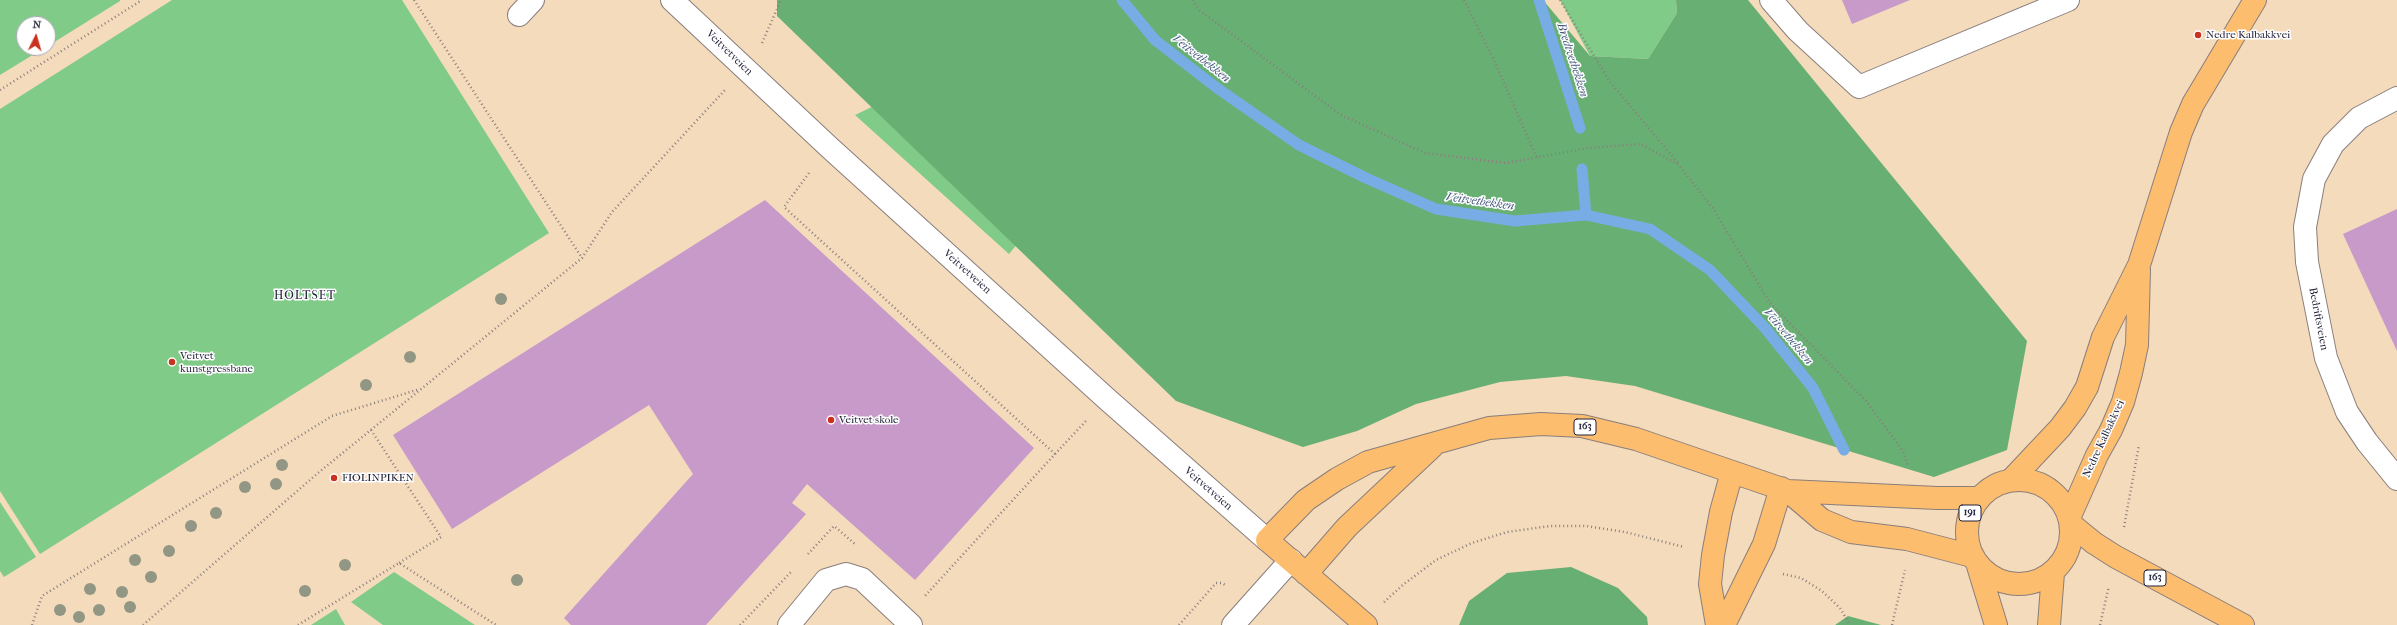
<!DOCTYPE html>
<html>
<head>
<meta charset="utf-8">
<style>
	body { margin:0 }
	#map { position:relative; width:2397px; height:625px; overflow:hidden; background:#f3dbbc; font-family:"IM FELL French Canon",serif }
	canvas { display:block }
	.north { position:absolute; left:16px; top:16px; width:40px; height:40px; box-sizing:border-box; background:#fff; border:1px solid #a7a7b1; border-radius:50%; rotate:5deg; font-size:11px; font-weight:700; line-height:16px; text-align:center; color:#22223b }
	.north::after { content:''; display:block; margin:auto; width:14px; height:18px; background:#c8321e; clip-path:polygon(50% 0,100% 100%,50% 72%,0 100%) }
</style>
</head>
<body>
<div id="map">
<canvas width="2397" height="625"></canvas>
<div class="north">N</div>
</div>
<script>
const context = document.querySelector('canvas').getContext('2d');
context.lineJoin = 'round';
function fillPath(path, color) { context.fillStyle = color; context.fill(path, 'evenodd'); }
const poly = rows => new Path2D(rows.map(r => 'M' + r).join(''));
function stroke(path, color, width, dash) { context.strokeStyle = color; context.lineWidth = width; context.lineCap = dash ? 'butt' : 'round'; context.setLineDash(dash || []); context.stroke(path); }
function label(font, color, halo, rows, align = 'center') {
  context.font = font + ' "IM FELL French Canon",serif'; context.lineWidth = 3; context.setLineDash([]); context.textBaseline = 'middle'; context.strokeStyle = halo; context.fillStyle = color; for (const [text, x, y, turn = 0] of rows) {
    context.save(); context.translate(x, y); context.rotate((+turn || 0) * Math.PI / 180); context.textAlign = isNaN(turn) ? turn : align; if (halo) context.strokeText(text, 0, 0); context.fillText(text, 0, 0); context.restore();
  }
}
fillPath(poly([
	[0,0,120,0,120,1,48,46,48,24,24,24,24,48,44,48,0,75],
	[172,0,402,0,549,233,40,554,0,491,0,109],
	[1560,0,1676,0,1677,13,1648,59,1590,56],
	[882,102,1043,213,1009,254,855,115],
	[0,502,36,557,4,577,0,571],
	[394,572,475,625,383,625,351,602],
	[336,609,345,625,311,625]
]), '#81cb88');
fillPath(poly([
	[777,0,1543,0,1590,56,1648,59,1677,13,1676,0,1748,0,2027,341,2007,450,1934,477,1635,386,1566,376,1500,382,1416,404,1357,431,1303,447,1176,401,777,16],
	[1571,567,1618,588,1647,617,1648,625,1459,625,1469,601,1507,573],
	[1848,616,1881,625,1835,625]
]), '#68af74');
stroke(poly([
	[1122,0,1155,40,1217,88,1299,145,1366,178,1436,209,1515,221,1586,215,1650,229,1710,270,1765,328,1813,388,1844,450],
	[1539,0,1580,128],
	[1582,169,1586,215]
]), '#78ace5', 11);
fillPath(poly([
	[1842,0,1910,0,1852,24],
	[765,200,1034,448,915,580,807,484,792,503,806,514,706,625,571,625,564,618,693,474,649,405,452,529,393,435],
	[2397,209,2397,351,2343,234]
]), '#c79ac9');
const minor = poly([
	[672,0,830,148,1108,400,1267,540],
	[1771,0,1798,31,1859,87,2068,0],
	[519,15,533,0],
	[2397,98,2359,118,2333,144,2314,179,2305,227,2307,262,2326,358,2347,412,2367,442,2397,479],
	[789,625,826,580,846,574,862,579,911,625],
	[1233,625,1291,560]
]);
const major = poly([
	[2012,479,2060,428,2075,408,2087,387,2103,337,2139,265,2181,132,2193,104,2255,0],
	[2070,516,2097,455,2111,430,2123,402,2131,373,2137,345,2139,270]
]);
const highway = poly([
	'1967 532a52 52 0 1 1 104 0a52 52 0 1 1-104 0Z',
	[1788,491,1822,520,1851,532,1907,539,1972,556],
	[2072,525,2094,543,2116,557,2243,625],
	[1978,566,1996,625],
	[1306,574,1347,527,1432,447],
	[1366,625,1267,540,1306,500,1337,479,1368,462,1489,428,1541,424,1582,426,1636,439,1788,491,1937,498,1979,498],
	[1717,625,1710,584,1713,555,1721,512,1732,472],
	[1724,625,1764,544,1781,488],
	[2049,625,2053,573]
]);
stroke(minor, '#8a7e7c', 24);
stroke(major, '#8a7e7c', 24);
stroke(highway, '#8a7e7c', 24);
stroke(poly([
	[414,0,582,258],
	[1193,0,1199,10,1341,115,1425,153,1506,163,1588,148,1641,144,1679,165,1714,210,1770,303,1866,401,1903,451,1908,467],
	[1464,0,1493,58,1537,158],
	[1560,0,1610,82,1678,163],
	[762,43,781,0],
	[0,90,142,0],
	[809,173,784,207,1055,454,924,597],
	[371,430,441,537,399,563],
	[1055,454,1086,421],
	[2124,527,2139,445],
	[808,554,834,526,855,544],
	[1783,574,1801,578,1822,591,1840,608,1850,625],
	[1384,602,1404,584,1436,560,1472,543,1507,532,1550,526,1586,526,1625,532,1684,547],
	[32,625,42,596,332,416,420,389],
	[143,625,318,473,582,258,612,212,725,90],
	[298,625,399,563,496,625],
	[740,625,791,572],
	[1179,625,1216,583,1222,583,1227,586],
	[1892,625,1905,570],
	[2100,625,2109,586]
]), '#8a7e7c', 2.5, [1, 3]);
stroke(minor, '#fff', 22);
stroke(major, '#fcbd6f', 22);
stroke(highway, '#fcbd6f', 22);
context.fillStyle = '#929684';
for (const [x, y] of [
	[501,299],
	[410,357],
	[366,385],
	[282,465],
	[276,484],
	[245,487],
	[216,513],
	[191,526],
	[169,551],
	[135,560],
	[345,565],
	[151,577],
	[517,580],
	[90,589],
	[305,591],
	[122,592],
	[130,607],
	[60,610],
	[99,610],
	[79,617]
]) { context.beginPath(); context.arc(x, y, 6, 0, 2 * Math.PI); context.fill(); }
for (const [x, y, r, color] of [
	[2198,35,4,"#c8321e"],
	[172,362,4,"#c8321e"],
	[831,420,4,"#c8321e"],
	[334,478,4,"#c8321e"]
]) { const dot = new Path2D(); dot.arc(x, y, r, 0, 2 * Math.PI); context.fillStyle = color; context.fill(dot); stroke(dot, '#fff', 1.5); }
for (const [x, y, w] of [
	[1585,427,22],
	[1970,513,22],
	[2155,578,22]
]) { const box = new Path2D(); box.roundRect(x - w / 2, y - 8, w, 16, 3); context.fillStyle = '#fff'; context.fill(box); stroke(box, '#22223b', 1); }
label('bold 10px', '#22223b', null, [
	["163",1585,427],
	["191",1970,513],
	["163",2155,578]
]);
label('11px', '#22223b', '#fff', [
	["Nedre Kalbakkvei",2206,35],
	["Veitvet",180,356],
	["kunstgressbane",180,369],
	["Veitvet skole",839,420],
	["FIOLINPIKEN",342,478]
], 'left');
label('11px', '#22223b', '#fff', [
	["Veitvetveien",729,53,44],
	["Veitvetveien",967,272,42],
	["Bedriftsveien",2318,319,79],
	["Nedre Kalbakkvei",2104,439,-65],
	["Veitvetveien",1208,489,41]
]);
label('italic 12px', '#44597f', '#fff', [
	["Veitvetbekken",1201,59,38],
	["Bredtvetbekken",1572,60,72],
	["Veitvetbekken",1480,202,8],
	["Veitvetbekken",1788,337,50]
]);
context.letterSpacing = '1px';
label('12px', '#22223b', '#fff', [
	["HOLTSET",305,296]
]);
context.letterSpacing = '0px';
</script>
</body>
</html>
